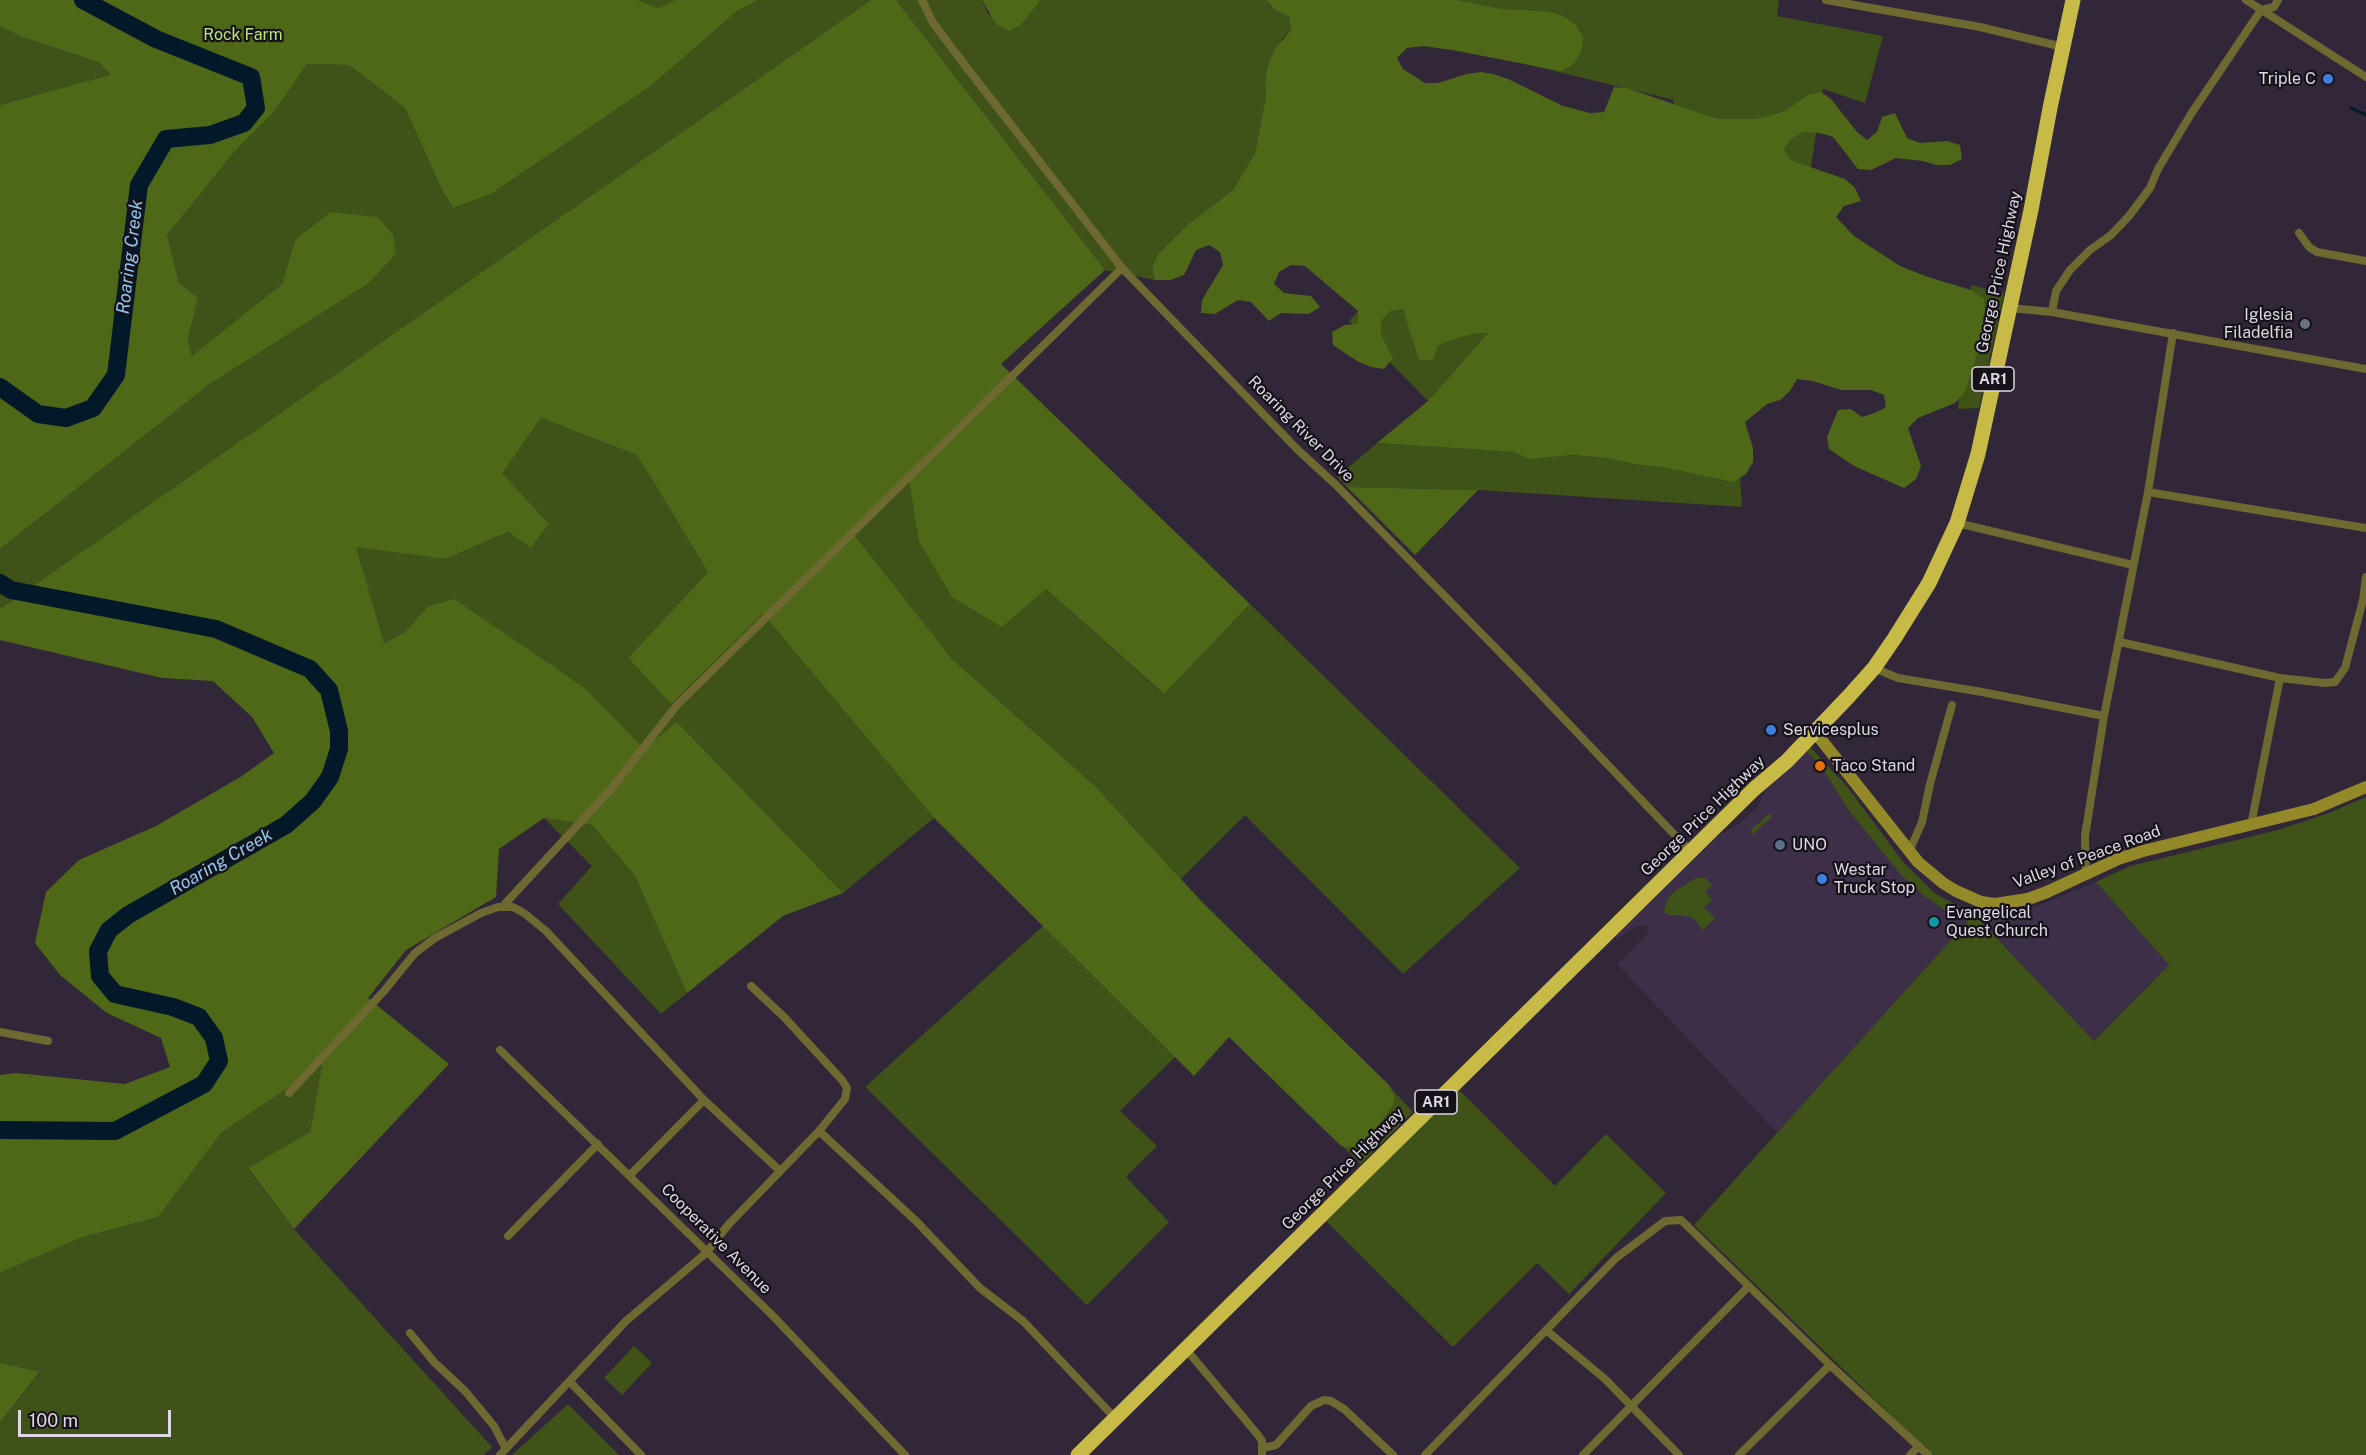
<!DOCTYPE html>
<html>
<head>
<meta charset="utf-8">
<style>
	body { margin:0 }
	#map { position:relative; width:2366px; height:1455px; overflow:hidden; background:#312739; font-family:"Public Sans",sans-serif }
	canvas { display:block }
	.scale { position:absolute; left:18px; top:1410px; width:153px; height:27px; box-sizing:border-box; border:3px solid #dfd8e4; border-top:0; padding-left:8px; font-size:18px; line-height:21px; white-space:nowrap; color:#dfd8e4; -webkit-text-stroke:4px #16121a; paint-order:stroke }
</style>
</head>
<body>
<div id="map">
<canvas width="2366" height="1455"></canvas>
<div class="scale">100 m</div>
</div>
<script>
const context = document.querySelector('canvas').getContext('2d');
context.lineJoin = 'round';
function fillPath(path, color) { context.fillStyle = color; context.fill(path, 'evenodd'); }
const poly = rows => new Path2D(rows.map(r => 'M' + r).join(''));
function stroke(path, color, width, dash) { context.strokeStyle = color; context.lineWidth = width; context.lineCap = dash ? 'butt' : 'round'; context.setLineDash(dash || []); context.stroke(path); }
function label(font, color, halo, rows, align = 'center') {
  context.font = font + ' "Public Sans",sans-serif'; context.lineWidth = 4.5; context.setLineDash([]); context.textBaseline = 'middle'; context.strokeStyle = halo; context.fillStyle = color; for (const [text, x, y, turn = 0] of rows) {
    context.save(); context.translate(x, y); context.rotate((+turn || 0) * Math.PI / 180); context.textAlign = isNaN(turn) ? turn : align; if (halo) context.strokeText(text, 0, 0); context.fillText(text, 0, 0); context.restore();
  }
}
fillPath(poly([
	[1805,750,1820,765,1850,812,1901,875,1946,911,1968,921,1777,1133,1617,964,1649,933,1647,925,1634,927,1618,940,1615,936,1716,838,1740,823,1758,807,1767,787],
	[1696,878,1705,892,1704,907,1695,920,1687,916,1675,891],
	[2096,882,2169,965,2094,1041,1974,914,2017,914]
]), '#3c2f47');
fillPath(poly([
	[637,0,675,0,659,8],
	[758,0,871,0,0,609,0,549,210,384,369,283,295,240,282,284,192,357,188,338,198,298,179,283,167,235,236,150,274,112,307,64,349,65,405,108,441,188,453,208,491,194,651,86,737,11],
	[896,0,982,0,988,14,1022,24,1041,0,1779,0,1777,16,1883,36,1865,103,1823,89,1808,186,1664,146,1674,100,1269,2,1277,11,1289,17,1291,30,1282,39,1265,80,1266,96,1255,153,1232,191,1187,225,1158,254,1152,268,1155,280,1105,270],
	[0,26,22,37,98,62,112,76,0,105],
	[1392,276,1513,305,1428,401,1349,321],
	[1971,285,2004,293,1979,408,1958,409],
	[541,418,637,455,708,572,628,658,671,704,763,614,934,818,843,893,677,722,644,750,585,688,525,648,427,607,405,632,384,643,355,546,445,559,510,532,531,548,549,524,501,473],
	[1377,443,1739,466,1742,507,1478,490,1347,487,1337,477],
	[909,477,1046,589,1163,694,1250,604,1520,868,1403,974,1245,815,1181,879,1095,786,952,659,853,533],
	[1809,746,1845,784,1904,863,1934,893,1974,914,2094,1041,2169,965,2096,882,2130,866,2278,830,2329,813,2366,797,2366,1455,1932,1455,1694,1225,1968,921,1946,911,1923,895,1901,875,1850,812,1820,765,1805,750],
	[1770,813,1772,817,1753,834,1750,833,1752,829],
	[544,818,592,825,635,876,687,993,661,1014,558,904,592,866],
	[1696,878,1705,878,1712,885,1705,892,1712,900,1704,907,1715,918,1703,930,1695,920,1687,916,1670,915,1665,913,1664,909,1668,899,1675,891],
	[1043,926,1175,1057,1120,1111,1157,1146,1126,1177,1169,1222,1087,1305,865,1087],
	[322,1065,310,1132,248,1169,294,1229,492,1447,484,1455,0,1455,0,1422,40,1373,0,1363,0,1273,80,1238,158,1217,221,1133],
	[1389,1086,1413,1112,1361,1164,1342,1146,1348,1148,1355,1147,1376,1129,1393,1106,1395,1097],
	[1459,1090,1555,1186,1606,1134,1666,1193,1569,1294,1537,1263,1453,1347,1326,1221],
	[634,1346,652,1363,622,1395,604,1378],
	[568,1404,619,1455,512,1455]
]), '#3f5218');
fillPath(poly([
	[0,0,637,0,659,8,675,0,758,0,737,11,651,86,491,194,453,208,441,188,405,108,349,65,307,64,274,112,236,150,167,235,179,283,198,298,188,338,192,356,282,284,295,240,331,212,377,217,393,235,396,253,369,283,210,384,0,549,0,105,111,75,98,62,22,37,0,26],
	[871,0,896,0,1105,270,1001,364,1250,604,1164,694,1046,589,1002,627,952,597,919,541,909,478,853,533,952,659,1095,786,1204,904,1389,1085,1395,1097,1393,1106,1376,1129,1355,1147,1348,1148,1341,1146,1229,1037,1194,1076,934,818,763,614,671,704,628,658,708,572,637,455,541,418,502,473,549,524,531,548,509,532,445,559,356,547,384,643,405,632,427,607,454,599,585,688,644,749,677,722,843,893,783,916,687,993,635,876,592,825,544,818,499,849,496,897,406,950,368,998,449,1064,294,1229,248,1168,310,1132,322,1065,221,1133,158,1217,80,1238,0,1273,0,1075,16,1073,125,1084,170,1067,161,1038,107,1013,60,975,35,943,46,892,79,860,156,826,242,776,274,753,252,717,213,681,162,678,0,640,0,609],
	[982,0,1041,0,1022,24,1009,31,996,24],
	[1266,0,1456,0,1501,9,1549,12,1563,16,1576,25,1583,38,1581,52,1574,64,1561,71,1452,50,1423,46,1407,48,1397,58,1403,69,1425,83,1438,83,1467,74,1481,72,1493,74,1508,79,1563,106,1590,113,1604,112,1614,87,1627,88,1717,119,1756,119,1770,116,1785,111,1808,95,1821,92,1831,99,1857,132,1867,140,1877,132,1882,117,1895,113,1907,138,1920,143,1947,141,1960,145,1962,159,1950,165,1936,165,1923,161,1896,158,1871,170,1858,169,1833,137,1820,133,1804,132,1792,138,1784,149,1790,160,1845,179,1855,188,1861,201,1844,206,1836,217,1854,236,1900,266,1928,277,1971,290,1984,299,1985,312,1982,338,1965,392,1955,403,1918,418,1908,428,1921,466,1916,479,1904,488,1854,466,1829,449,1827,437,1838,410,1851,409,1862,417,1875,413,1886,407,1884,395,1871,390,1841,390,1813,381,1797,379,1790,391,1780,400,1767,404,1745,422,1753,448,1753,462,1746,474,1733,482,1663,467,1635,464,1609,458,1571,455,1529,459,1515,452,1377,443,1428,401,1488,333,1476,333,1450,340,1438,346,1433,360,1419,360,1403,309,1390,311,1381,321,1381,335,1393,358,1384,369,1371,367,1357,361,1333,345,1332,332,1345,325,1358,324,1358,311,1305,266,1291,265,1279,272,1274,284,1284,293,1311,296,1320,307,1309,314,1281,313,1269,321,1251,302,1238,300,1215,314,1201,313,1202,300,1223,265,1220,252,1209,245,1196,250,1184,275,1171,280,1155,280,1152,268,1158,254,1187,225,1232,191,1255,153,1266,96,1265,80,1269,63,1274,50,1291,30,1289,17,1277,11],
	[1347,487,1478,490,1415,555],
	[0,1363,40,1372,0,1422]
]), '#4f6818');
stroke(poly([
	[2351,108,2366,115]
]), '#03192a', 3);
stroke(poly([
	[0,387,38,414,66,418,93,408,116,375,139,185,166,139,210,135,244,123,256,108,251,77,156,39,83,0],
	[0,583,11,590,216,629,310,669,329,690,339,731,339,749,330,777,313,801,286,825,128,915,109,930,98,951,100,976,115,994,173,1007,199,1017,214,1038,219,1061,204,1084,115,1131,0,1130]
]), '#03192a', 18);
stroke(poly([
	[922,0,933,23,964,64,1122,268,1298,450,1336,485,1525,678,1691,852],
	[1826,0,1980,27,2063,47],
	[2246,0,2366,77],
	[2299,233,2309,247,2317,252,2366,261],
	[2010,308,2052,312,2366,369],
	[2052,312,2056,291,2070,270,2090,250,2111,235,2129,216,2150,188,2158,169,2191,114,2261,10,2274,7,2278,0],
	[2148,492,2366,528],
	[1957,523,2133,565],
	[2120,642,2280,678,2325,683,2335,682,2345,668,2363,600,2366,577],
	[1874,668,1898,678,1982,692,2104,716],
	[2251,825,2280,678],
	[1909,852,1922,822,1930,784,1952,705],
	[2086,874,2085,836,2104,716,2148,492,2173,333],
	[502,907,611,789,677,705,1122,268],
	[0,1032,48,1041],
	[500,1050,773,1316,905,1455],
	[289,1093,384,991,415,953,435,938,481,913,498,907,513,907,524,913,546,931,704,1100,779,1170],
	[819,1131,916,1221,980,1288,1023,1321,1115,1418],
	[630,1175,704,1100],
	[508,1236,598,1144],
	[1546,1330,1605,1379,1679,1455],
	[410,1333,434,1362,465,1391,494,1426,506,1449],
	[1185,1348,1258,1435,1262,1441,1262,1455],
	[570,1382,641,1455],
	[1263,1448,1276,1445,1311,1406,1324,1400,1331,1401,1344,1409,1393,1455],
	[500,1455,626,1321,706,1253,729,1224,819,1131,845,1099,847,1088,842,1080,784,1017,751,986],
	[1425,1455,1616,1258,1665,1221,1681,1220,1830,1365,1928,1455],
	[1583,1455,1749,1286],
	[1739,1455,1830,1365],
	[1910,1455,1919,1446]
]), '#6e6831', 8);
stroke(poly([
	[1815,732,1918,862,1943,883,1956,891,1981,902,1995,904,2028,899,2047,892,2118,859,2143,851,2314,809,2366,787]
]), '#948928', 12);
stroke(poly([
	[1078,1455,1754,789,1787,761,1849,696,1874,668,1894,639,1929,583,1957,523,1978,454,2031,210,2050,108,2073,0]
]), '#c7ba46', 15);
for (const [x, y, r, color] of [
	[2328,79,6,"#3f7fe0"],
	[2305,324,6,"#6b7280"],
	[1771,730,6,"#3f7fe0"],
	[1820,766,6,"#e8710a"],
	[1780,845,6,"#5c6f8a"],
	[1822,879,6,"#3f7fe0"],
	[1934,922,6,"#0f9aa8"]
]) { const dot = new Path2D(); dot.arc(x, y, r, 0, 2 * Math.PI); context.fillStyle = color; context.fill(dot); stroke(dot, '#16121a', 2); }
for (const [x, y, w] of [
	[1993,379,42],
	[1436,1102,42]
]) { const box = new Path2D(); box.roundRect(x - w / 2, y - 12, w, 24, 4.5); context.fillStyle = '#16121a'; context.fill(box); stroke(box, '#dfd8e4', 1.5); }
label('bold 15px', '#dfd8e4', null, [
	["AR1",1993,379],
	["AR1",1436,1102]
]);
label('16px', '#bbe279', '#16121a', [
	["Rock Farm",243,35]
]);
label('16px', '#dfd8e4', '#16121a', [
	["Triple C",2316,79,"right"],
	["Iglesia",2293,315,"right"],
	["Filadelfia",2293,333,"right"],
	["Servicesplus",1783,730],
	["Taco Stand",1832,766],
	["UNO",1792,845],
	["Westar",1834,870],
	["Truck Stop",1834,888],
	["Evangelical",1946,913],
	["Quest Church",1946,931]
], 'left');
label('16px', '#dfd8e4', '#16121a', [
	["George Price Highway",1999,272,-78],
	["Roaring River Drive",1301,429,45],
	["George Price Highway",1703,816,-44],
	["Valley of Peace Road",2087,857,-20],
	["George Price Highway",1343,1169,-45],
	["Cooperative Avenue",716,1239,45]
]);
label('italic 18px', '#91c7f2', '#16121a', [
	["Roaring Creek",130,257,-83],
	["Roaring Creek",221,862,-30]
]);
</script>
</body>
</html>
